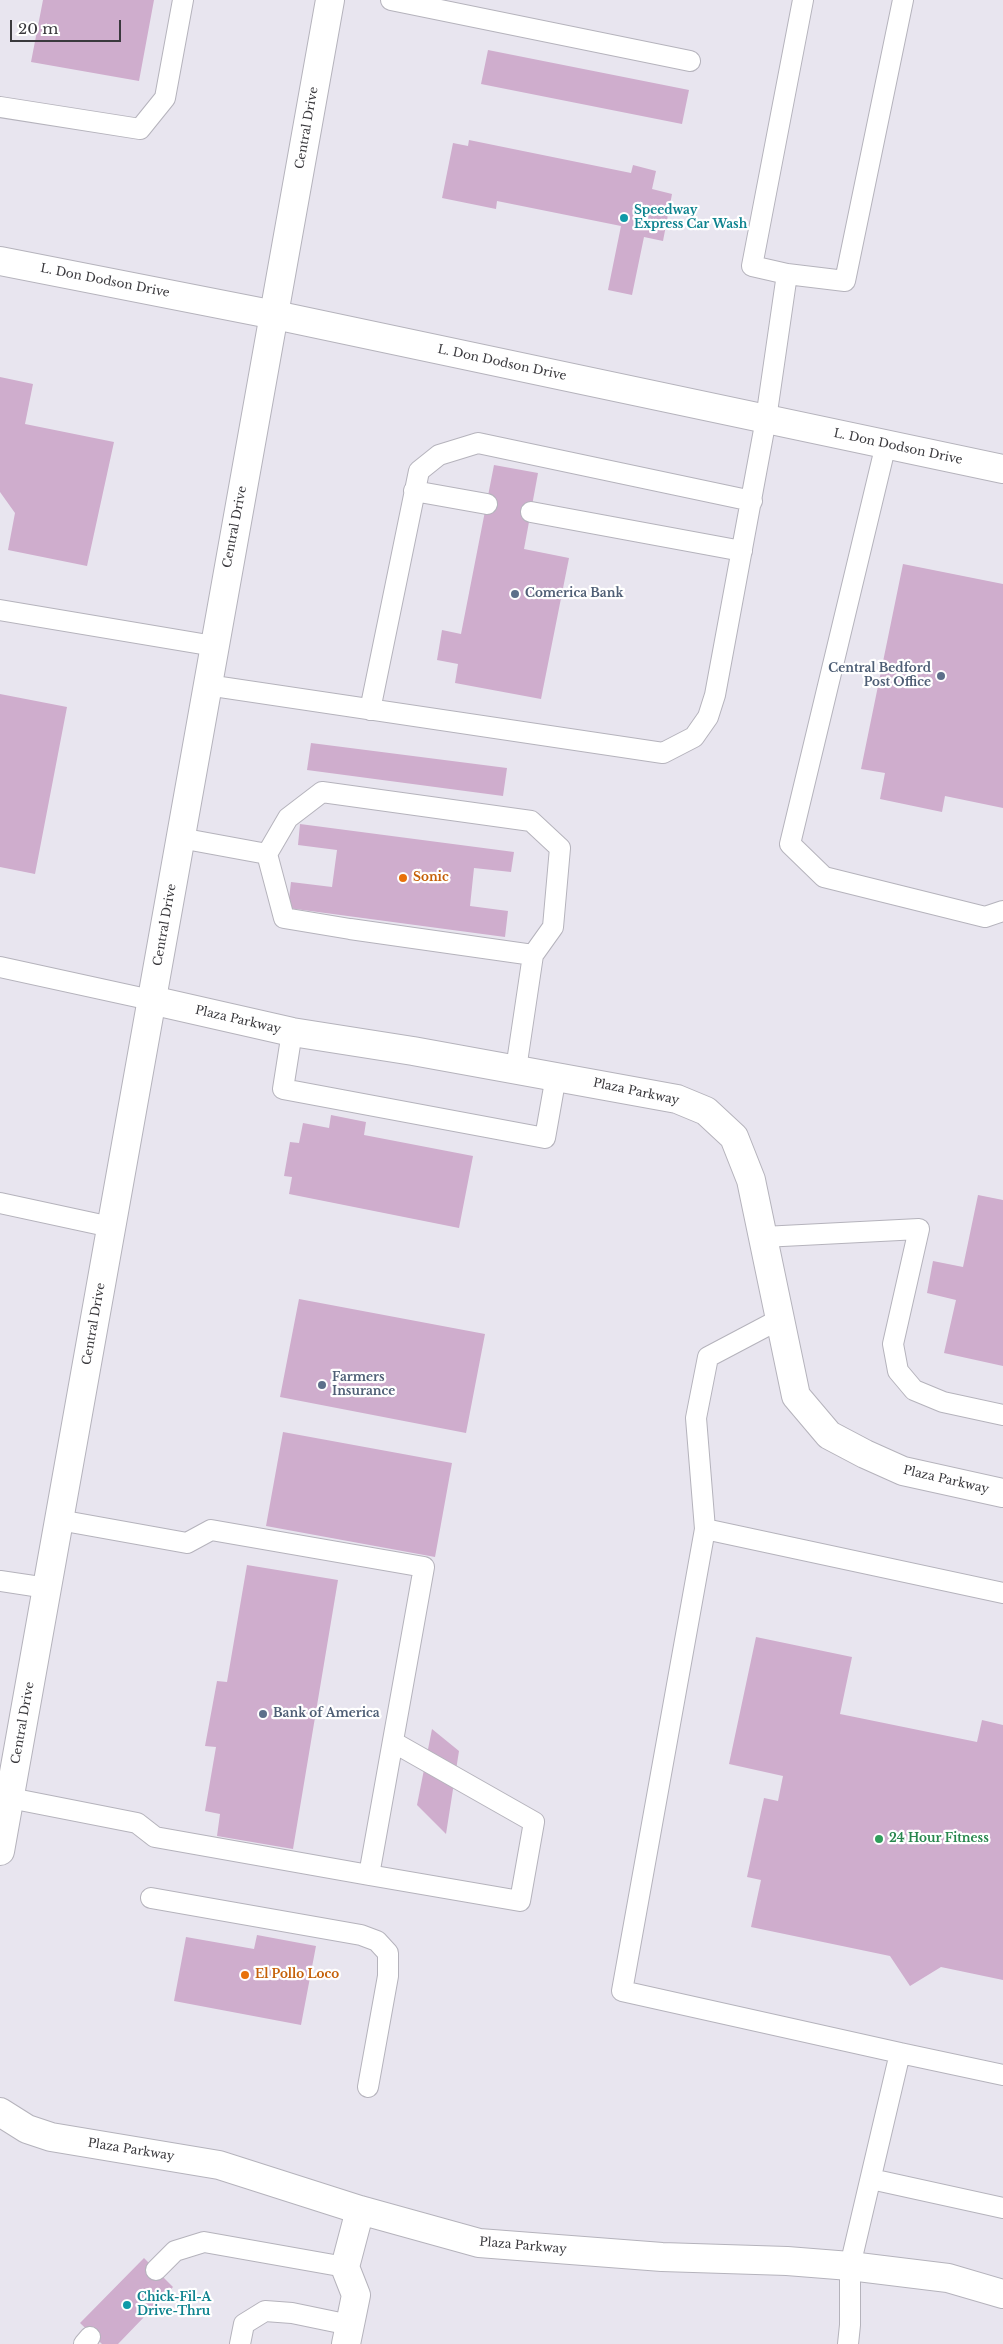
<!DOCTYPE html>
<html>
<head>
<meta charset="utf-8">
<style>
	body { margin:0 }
	#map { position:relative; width:1003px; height:2344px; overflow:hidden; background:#e8e5ef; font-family:"Libre Baskerville",serif }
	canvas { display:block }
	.scale { position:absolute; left:10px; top:20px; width:111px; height:22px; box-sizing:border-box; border:2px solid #3a393d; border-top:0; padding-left:6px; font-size:15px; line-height:18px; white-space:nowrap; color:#3a393d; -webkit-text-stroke:4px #fff; paint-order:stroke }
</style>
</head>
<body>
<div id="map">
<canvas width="1003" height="2344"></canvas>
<div class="scale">20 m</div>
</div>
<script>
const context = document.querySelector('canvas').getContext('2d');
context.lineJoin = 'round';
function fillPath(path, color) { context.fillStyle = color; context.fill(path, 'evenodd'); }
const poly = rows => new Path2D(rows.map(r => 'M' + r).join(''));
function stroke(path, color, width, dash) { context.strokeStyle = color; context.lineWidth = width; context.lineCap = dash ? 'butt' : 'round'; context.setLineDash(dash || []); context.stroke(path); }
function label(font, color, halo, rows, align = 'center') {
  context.font = font + ' "Libre Baskerville",serif'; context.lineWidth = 4.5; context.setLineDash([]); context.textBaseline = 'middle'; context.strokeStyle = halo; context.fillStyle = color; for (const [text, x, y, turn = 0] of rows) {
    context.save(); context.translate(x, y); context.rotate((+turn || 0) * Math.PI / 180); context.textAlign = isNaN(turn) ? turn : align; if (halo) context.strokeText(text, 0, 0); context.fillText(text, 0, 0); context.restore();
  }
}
fillPath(poly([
	[43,0,154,0,139,81,31,62],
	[488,50,689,90,682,124,481,84],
	[469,140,631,173,633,165,656,171,652,189,672,194,663,241,644,237,632,295,608,290,621,226,497,201,496,209,442,198,453,143,468,146],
	[0,377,33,384,25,424,114,442,87,566,8,550,15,513,0,492],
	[494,465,538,473,524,549,569,558,541,699,455,683,458,664,437,660,442,630,461,634],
	[903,564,1003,584,1003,808,945,796,942,812,880,799,885,773,861,769],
	[0,694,67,707,35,874,0,867],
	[311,743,507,768,503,796,307,770],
	[300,824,514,852,511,872,474,868,470,906,508,911,505,937,288,908,291,882,332,887,337,850,298,845],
	[331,1115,366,1122,364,1135,473,1156,459,1228,289,1194,292,1177,284,1176,290,1142,299,1143,303,1123,329,1128],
	[978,1195,1003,1200,1003,1366,944,1353,956,1300,927,1293,933,1261,963,1267],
	[299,1299,485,1334,466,1433,280,1397],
	[283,1432,452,1463,435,1557,266,1526],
	[247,1565,338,1580,293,1849,217,1836,220,1814,205,1811,216,1747,205,1746,217,1681,227,1682],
	[756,1637,852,1657,840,1714,977,1742,982,1720,1003,1725,1003,1980,941,1967,910,1986,890,1956,751,1927,761,1880,747,1877,764,1798,778,1801,783,1776,729,1764],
	[432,1729,459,1751,446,1834,417,1805],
	[257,1935,316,1946,301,2025,174,2001,186,1937,254,1949],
	[144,2258,173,2287,118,2344,102,2344,80,2323]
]), '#cfadcd');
const service = poly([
	[391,0,690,61],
	[0,107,140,129,165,98,183,0],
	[787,274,752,266,803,0],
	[886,444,790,844,824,877,985,917,1003,911],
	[414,491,487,504],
	[531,512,742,551],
	[0,610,214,646],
	[207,685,663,753,694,737,708,717,715,695,766,419,787,274,845,281,903,0],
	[370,710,419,471,439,455,478,443,752,501],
	[322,792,531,821,560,848,553,927,533,955,350,929,284,918,267,854,288,818,322,792],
	[180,838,267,854],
	[0,967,151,1000],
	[292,1032,283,1089,545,1138,556,1076],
	[516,1069,533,955],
	[0,1203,111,1227],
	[763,1237,919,1229,893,1344,898,1371,914,1390,943,1402,1003,1415],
	[780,1319,708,1357,696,1418,705,1529,622,1991,900,2053,850,2266,850,2325,848,2344],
	[705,1529,1003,1593],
	[0,1581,47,1588],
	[0,1796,137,1823,155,1837,369,1875,424,1567,211,1530,187,1543,59,1520],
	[369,1875,520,1901,534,1822,393,1742],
	[151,1898,361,1935,377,1941,388,1953,388,1976,368,2087],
	[900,2053,1003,2075],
	[871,2179,1003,2208],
	[156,2270,175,2251,204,2242,345,2267],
	[84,2344,90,2337],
	[240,2344,244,2324,265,2311,292,2313,350,2325]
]);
const minor = poly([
	[151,1000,292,1032,413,1051,677,1099,706,1111,734,1137,751,1180,796,1396,829,1435,865,1454,903,1471,1003,1493],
	[0,2112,27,2129,51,2137,219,2165,360,2210,479,2243,662,2257,787,2261,850,2266,948,2278,1003,2294],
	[346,2344,356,2295,345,2267,360,2210]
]);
const tertiary = poly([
	[0,261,275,315,1003,469]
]);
const secondary = poly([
	[0,1851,330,0]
]);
stroke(service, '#b5b3bc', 22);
stroke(minor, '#b5b3bc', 30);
stroke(tertiary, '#b5b3bc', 30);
stroke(secondary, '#b5b3bc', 30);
stroke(service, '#fff', 20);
stroke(minor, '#fff', 28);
stroke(tertiary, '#fff', 28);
stroke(secondary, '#fff', 28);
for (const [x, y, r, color] of [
	[624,218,5,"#0f9aa8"],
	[515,594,5,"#5c6f8a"],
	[941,676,5,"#5c6f8a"],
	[403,878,5,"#e8710a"],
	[322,1385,5,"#5c6f8a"],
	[263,1714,5,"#5c6f8a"],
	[879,1839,5,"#2e9e5b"],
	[245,1975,5,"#e8710a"],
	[127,2305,5,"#0f9aa8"]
]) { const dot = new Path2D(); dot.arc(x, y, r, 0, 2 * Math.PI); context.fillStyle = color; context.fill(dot); stroke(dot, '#fff', 2); }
label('12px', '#3a393d', '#fff', [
	["Central Drive",307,128,-80],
	["L. Don Dodson Drive",105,281,11],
	["L. Don Dodson Drive",502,363,12],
	["L. Don Dodson Drive",898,447,12],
	["Central Drive",235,527,-79],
	["Central Drive",165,925,-80],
	["Plaza Parkway",238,1020,13],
	["Plaza Parkway",636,1092,12],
	["Central Drive",94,1324,-80],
	["Plaza Parkway",946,1480,13],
	["Central Drive",23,1723,-80],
	["Plaza Parkway",131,2150,9],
	["Plaza Parkway",523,2246,5]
]);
label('bold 12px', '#0d838f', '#fff', [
	["Speedway",634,211],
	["Express Car Wash",634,225],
	["Chick-Fil-A",137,2298],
	["Drive-Thru",137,2312]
], 'left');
label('bold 12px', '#4e5e75', '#fff', [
	["Comerica Bank",525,594],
	["Central Bedford",931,669,"right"],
	["Post Office",931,683,"right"],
	["Farmers",332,1378],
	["Insurance",332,1392],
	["Bank of America",273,1714]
], 'left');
label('bold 12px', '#c56008', '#fff', [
	["Sonic",413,878],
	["El Pollo Loco",255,1975]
], 'left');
label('bold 12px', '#27864d', '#fff', [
	["24 Hour Fitness",889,1839]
], 'left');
</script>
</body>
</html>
